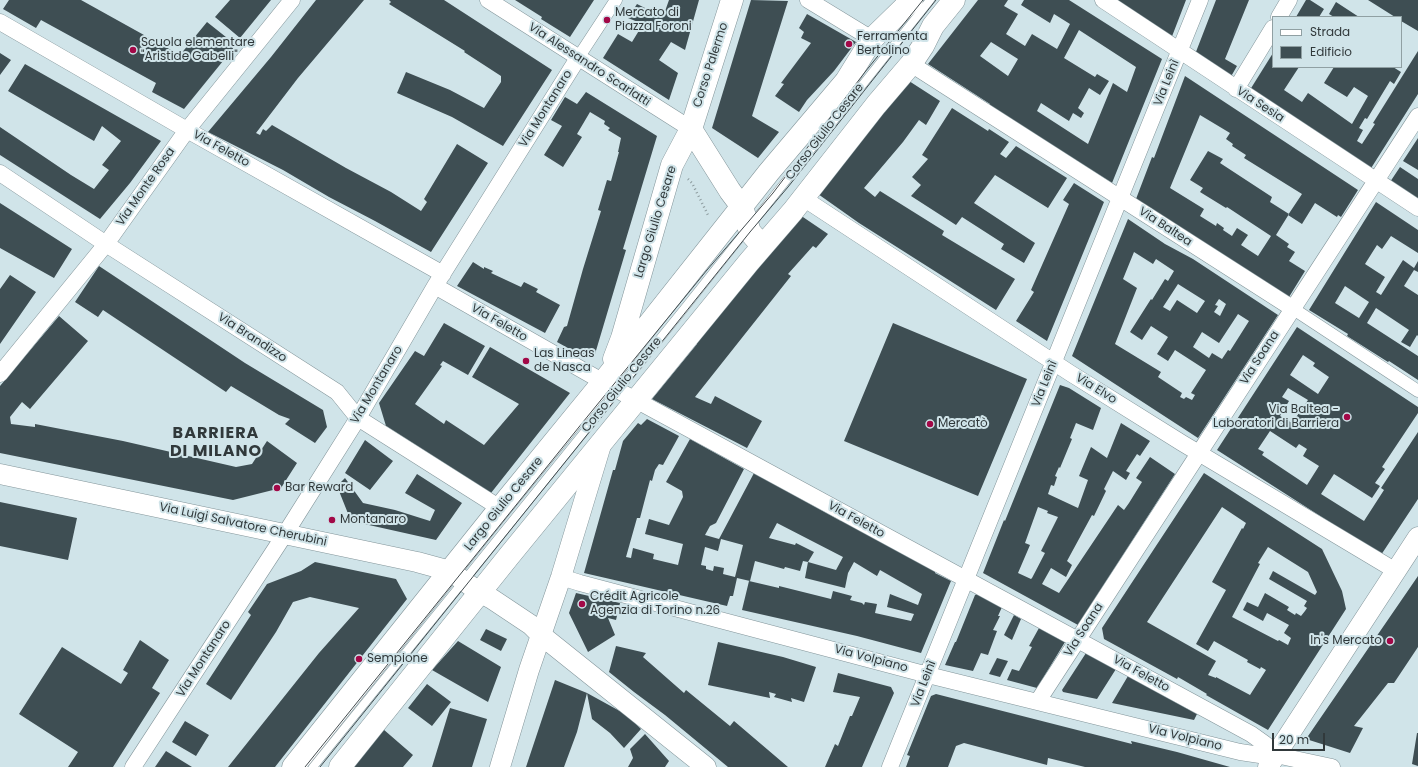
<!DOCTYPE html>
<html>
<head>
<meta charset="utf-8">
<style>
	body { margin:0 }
	#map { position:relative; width:1418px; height:767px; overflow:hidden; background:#d0e4e9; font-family:Poppins,sans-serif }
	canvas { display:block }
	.legend { position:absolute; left:1272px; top:16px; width:130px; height:52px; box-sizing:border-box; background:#d0e4e9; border:1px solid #90a0a3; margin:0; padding:5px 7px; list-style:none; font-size:12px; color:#31393b }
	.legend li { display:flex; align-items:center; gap:8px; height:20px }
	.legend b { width:20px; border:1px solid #90a0a3 }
	.scale { position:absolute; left:1272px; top:733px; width:53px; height:18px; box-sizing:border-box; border:2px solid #31393b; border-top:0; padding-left:5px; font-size:12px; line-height:14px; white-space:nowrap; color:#31393b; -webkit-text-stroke:3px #d0e4e9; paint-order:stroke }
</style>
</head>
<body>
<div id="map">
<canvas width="1418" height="767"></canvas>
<ul class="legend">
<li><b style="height:5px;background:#fff"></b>Strada</li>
<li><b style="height:11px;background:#3e4e53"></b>Edificio</li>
</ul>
<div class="scale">20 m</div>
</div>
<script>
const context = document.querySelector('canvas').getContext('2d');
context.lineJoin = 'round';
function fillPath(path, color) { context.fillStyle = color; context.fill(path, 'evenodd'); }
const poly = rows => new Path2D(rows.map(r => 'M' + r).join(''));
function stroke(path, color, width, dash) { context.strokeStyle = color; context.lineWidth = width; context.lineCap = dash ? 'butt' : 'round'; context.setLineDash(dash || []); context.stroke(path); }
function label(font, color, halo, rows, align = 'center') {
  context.font = font + ' Poppins,sans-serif'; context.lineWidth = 4; context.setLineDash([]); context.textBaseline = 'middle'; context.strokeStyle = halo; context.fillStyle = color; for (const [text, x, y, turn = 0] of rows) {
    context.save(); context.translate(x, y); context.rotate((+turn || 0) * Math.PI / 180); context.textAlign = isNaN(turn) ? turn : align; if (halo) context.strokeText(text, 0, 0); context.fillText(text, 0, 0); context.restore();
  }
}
fillPath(poly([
	[9,0,81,0,180,55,207,22,236,45,184,109,152,92,156,83,41,20,36,28,3,9],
	[230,0,271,0,240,38,215,17],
	[316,0,364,0,298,78,256,133,260,135,263,129,266,131,272,125,346,168,391,192,421,211,427,202,424,199,457,144,488,163,431,252,375,221,329,197,283,170,208,132,271,57],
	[389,0,444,0,552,70,503,146,452,117,397,93,406,72,450,90,484,108,501,82,501,76,464,52,465,51,389,4,391,2],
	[515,0,594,0,570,37,541,19,542,17],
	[669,0,699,0,685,50,671,42,659,60,678,73,669,100,603,58,618,34,632,42,643,24,628,18,637,4,663,17],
	[751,0,788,1,752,116,779,132,758,158,712,128],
	[978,0,1008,0,1004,6,1018,14,1006,34,1025,46,1032,34,1057,49,1070,24,1054,14,1050,23,1021,5,1024,0,1069,0,1162,59,1112,183,990,106,990,104,928,64],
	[1079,30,1136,67,1127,92,1113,83,1088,144,1037,111,1041,103,1069,121,1073,113,1081,118,1084,113,1078,108,1089,88,1100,95,1109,81,1097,74,1095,77,1064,58],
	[991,42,1018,59,1008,76,980,56],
	[1106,0,1186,0,1171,39],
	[1216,0,1249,0,1225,59,1237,66,1229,80,1194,57],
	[1306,0,1310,0,1324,9,1319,17,1296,17],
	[1368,0,1418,0,1418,31,1401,21,1401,17,1395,17],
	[1336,2,1359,17,1334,17,1329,14],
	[807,14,856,42,834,71,807,100,799,112,775,96,784,84,781,83,811,43,801,38,804,32,799,28],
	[1418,51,1418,94,1368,173,1248,93,1273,53,1273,67,1299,67,1284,90,1302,102,1308,93,1352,124,1368,96,1354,87,1347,97,1324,83,1334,67,1393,67,1401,72,1394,84,1390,81,1367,119,1365,118,1359,128,1363,130,1357,141,1362,144,1375,124,1373,123],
	[0,53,11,60,0,75],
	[25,64,161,141,130,183,100,219,0,155,0,127,71,175,94,189,109,170,102,165,121,141,102,126,94,141,8,91],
	[1185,76,1358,190,1341,217,1338,215,1337,217,1315,203,1302,224,1288,215,1302,194,1244,158,1246,155,1232,146,1233,144,1226,139,1230,133,1200,115,1170,188,1204,209,1200,216,1216,226,1217,223,1224,228,1223,230,1232,236,1237,228,1248,235,1241,245,1258,256,1271,236,1227,207,1226,208,1200,192,1203,188,1190,180,1208,151,1223,159,1220,163,1272,197,1270,202,1289,214,1276,235,1289,244,1287,247,1295,252,1289,261,1305,271,1289,297,1136,199,1152,157,1154,158],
	[909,81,940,101,926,125,919,120,903,142,864,188,875,197,880,191,944,231,942,235,1015,279,996,310,859,223,818,194],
	[586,92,657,136,623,249,626,250,595,354,586,358,557,342,564,327,567,326,583,269,601,211,598,210,607,180,611,181,619,152,618,152,621,138,608,130,610,128,604,124,605,121,590,112,577,134,582,137,563,167,544,155,562,126,551,120,565,97,577,104],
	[952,108,988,131,989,129,1009,142,1000,154,1006,158,1016,146,1067,178,1048,208,995,175,974,203,1035,243,1024,263,1001,249,1004,244,962,217,956,225,911,196,921,185,912,177,928,159,922,155],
	[1418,138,1418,170,1403,161],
	[1400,167,1418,179,1418,205,1388,185],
	[1074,183,1104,202,1047,341,1016,321,1034,292,1031,290,1069,204,1063,200],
	[1376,202,1418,230,1418,253,1391,236,1382,249,1377,245,1365,264,1385,277,1376,292,1381,295,1403,260,1414,268,1418,261,1418,272,1414,270,1404,286,1418,295,1418,336,1417,335,1410,347,1401,342,1409,330,1376,308,1367,323,1418,356,1418,380,1389,361,1388,362,1347,336,1348,334,1309,310],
	[1345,286,1369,302,1359,318,1335,303],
	[0,203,72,249,54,278,0,248],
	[797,213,828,234,816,248,813,246,788,274,791,276,695,397,711,404,715,396,762,421,747,448,652,399,697,344,695,342],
	[1128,219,1165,244,1193,259,1278,315,1198,438,1072,356],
	[1134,252,1153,264,1156,259,1174,271,1168,281,1165,279,1152,300,1151,299,1130,332,1142,340,1151,326,1168,337,1157,354,1168,361,1175,350,1206,370,1191,393,1195,395,1192,400,1186,397,1184,399,1180,397,1182,393,1158,377,1161,372,1115,344,1137,288,1123,279],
	[1178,284,1205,301,1197,313,1177,300,1170,311,1163,307],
	[1219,299,1226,304,1220,316,1214,312,1218,306,1215,305],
	[1238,314,1249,321,1230,351,1228,350,1222,359,1212,353,1209,358,1193,347,1202,332,1219,343],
	[473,262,484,269,484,267,493,271,491,273,521,287,524,282,538,289,536,292,560,305,545,333,457,286],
	[99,266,245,363,323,410,327,427,315,443,285,424,290,419,279,415,231,386,226,392,103,310,98,317,75,302],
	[10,275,36,292,0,344,0,289],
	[59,316,88,341,30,409,22,402,10,417,11,424,35,427,35,424,123,441,236,467,252,464,267,441,297,463,281,488,233,500,0,453,0,386],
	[444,323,485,346,468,375,443,361,440,365,442,366,415,404,444,424,446,420,484,445,519,404,472,377,490,347,570,393,491,493,386,426,379,403,415,351,424,356],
	[893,323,1027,379,978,496,844,441],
	[1297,327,1418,407,1418,413,1382,467,1385,469,1375,483,1380,486,1372,498,1334,474,1321,494,1364,521,1384,490,1381,488,1418,432,1418,499,1381,555,1217,450],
	[1303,355,1315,363,1313,366,1329,377,1318,394,1290,375],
	[1288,388,1308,400,1292,423,1280,416,1289,401,1282,397],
	[1270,431,1296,448,1299,444,1307,449,1303,456,1319,466,1307,485,1262,455,1264,452,1258,449],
	[1060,385,1069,388,1101,408,1093,430,1076,423,1070,438,1072,439,1060,468,1059,467,1055,476,1057,477,1054,486,1051,485,1048,494,1078,508,1088,480,1079,476,1091,447,1107,458,1121,423,1150,441,1140,456,1137,454,1126,471,1130,473,1126,480,1113,471,1104,489,1106,491,1094,516,1092,515,1067,561,1072,565,1066,577,1051,568,1042,584,1059,593,1118,505,1124,510,1129,503,1142,482,1136,478,1150,457,1175,474,1078,625,983,573,1004,520,1005,521],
	[1038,507,1048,511,1047,513,1058,517,1041,551,1045,553,1032,578,1031,579,1018,573,1030,545,1025,543],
	[647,419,679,436,663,465,659,464,655,470,652,481,650,480,640,518,637,518,626,557,631,558,633,548,654,554,653,559,678,565,683,544,645,534,649,519,669,525,683,497,682,491,666,482,690,439,744,469,716,523,710,526,705,535,719,539,754,473,841,521,842,520,935,570,935,573,951,581,921,653,857,636,742,610,749,581,779,588,779,586,831,599,833,591,852,596,850,600,862,603,864,605,865,602,877,604,875,613,911,621,914,614,887,607,890,594,918,605,922,594,880,570,877,576,854,562,848,573,845,588,805,578,808,562,836,570,843,557,777,523,769,538,795,545,796,543,814,552,808,562,803,561,800,571,785,567,784,569,755,561,750,581,737,578,733,596,730,596,727,606,584,573,613,470,615,470,623,441,638,423,641,425],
	[721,539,743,545,735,577,723,574,724,568,714,566,713,571,706,569,706,566,701,565,705,547,718,551],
	[365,440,393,461,370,490,345,473],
	[1204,473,1322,549,1342,591,1346,609,1268,730,1206,695,1207,694,1202,691,1178,677,1177,679,1104,639,1102,628],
	[1222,507,1246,523,1243,529,1242,528,1212,582,1226,590,1196,644,1208,651,1214,641,1248,660,1247,662,1260,669,1261,667,1266,670,1250,695,1216,677,1216,678,1208,675,1216,661,1147,622],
	[1268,547,1308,572,1317,592,1315,595,1273,571,1269,579,1307,601,1304,606,1307,608,1305,611,1301,616,1296,613,1295,615,1287,610,1289,607,1265,593,1258,607,1247,602,1243,610,1263,621,1267,613,1289,625,1284,633,1291,638,1288,645,1279,640,1278,641,1232,617,1260,564,1258,563],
	[417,474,462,503,436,540,351,521,337,486,345,478,363,503,395,510,430,521,435,510,405,493],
	[0,502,77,518,68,560,0,546],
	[315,562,396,579,407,599,275,767,228,767,319,653,359,608,310,597,293,602,276,632,231,700,206,684,251,615,248,612,267,584,301,571],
	[1418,576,1418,647,1394,683,1388,683,1354,726,1363,728,1350,753,1306,739],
	[576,593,620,603,616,620,608,618,615,635,588,652,569,613],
	[977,594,1002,607,998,616,1000,616,993,630,997,631,988,655,981,653,973,671,945,665,955,642,956,642,975,595],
	[1014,615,1021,619,1012,640,1004,635],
	[1039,628,1065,642,1037,688,1007,680,1012,669,1019,671,1032,647,1029,646],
	[486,629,507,639,501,651,480,640],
	[140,640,169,660,152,688,160,693,113,767,68,767,78,752,19,714,62,647,121,684,128,673,123,670],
	[458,641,501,667,488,702,432,670],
	[718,642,783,657,816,667,804,702,791,698,792,702,774,697,776,694,769,692,770,698,708,685],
	[616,646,646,653,643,657,684,693,686,690,730,726,734,721,788,767,728,767,665,715,634,692,609,672],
	[1086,653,1116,669,1097,699,1063,692,1062,690],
	[997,658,1008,661,1000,677,989,674],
	[838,673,891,687,894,693,862,767,825,767,835,744,838,746,850,716,852,716,860,697,833,692],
	[1128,676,1197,714,1194,720,1112,703],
	[555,680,587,693,627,715,641,729,624,748,610,733,592,719,587,693,577,732,564,767,526,767],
	[427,684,451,702,432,726,408,708],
	[936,694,1132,744,1131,741,1177,752,1230,767,1085,767,1048,758,1047,765,964,743,956,746,948,767,906,767,910,756,907,755,931,696],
	[450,708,487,719,472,767,432,767],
	[185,721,209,735,196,756,172,742],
	[383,729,413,755,403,767,352,767],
	[1417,733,1418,733,1418,766,1412,764],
	[645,734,669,761,665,767,628,767,633,758,630,749],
	[166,751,192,767,155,767]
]), '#3e4e53');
const service = poly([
	[313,767,683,310,930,0]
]);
const pedestrian = poly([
	[578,58,616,0],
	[1292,308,1418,391]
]);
const minor = poly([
	[488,0,691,129],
	[808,0,872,39],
	[1103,0,1418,208],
	[1279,17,1289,0],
	[0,22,187,130,443,274],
	[911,64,1292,308],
	[1236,89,1273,28],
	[0,173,106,244,337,392,358,418,500,508],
	[803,198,1070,373,1182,443,1396,571],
	[435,286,621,392,1251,734,1265,744,1276,755],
	[0,374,106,244,187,130,292,0],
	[561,577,580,583,928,675,1240,752,1260,755,1276,755,1332,767],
	[1038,701,1418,116],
	[133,767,285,534,358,418,435,286,578,58],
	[890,767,1200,0]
]);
const tertiary = poly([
	[0,474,417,562,450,571,479,592,492,599,531,625,541,635,706,767],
	[500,767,529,670,561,577,601,445],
	[1268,767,1418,537]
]);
const secondary = poly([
	[691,129,730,191,742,207,750,232,762,246],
	[614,359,622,338,672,165,691,129,732,0],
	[293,767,500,508,603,382,769,172,846,81,872,39,912,0],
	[340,767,509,556,749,262,793,211,876,105,911,64,923,46,933,26,954,0]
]);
stroke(service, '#83959a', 9);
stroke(pedestrian, '#83959a', 13);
stroke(minor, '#83959a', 17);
stroke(tertiary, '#83959a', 21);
stroke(secondary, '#83959a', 23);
stroke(poly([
	[688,179,692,183,709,217]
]), '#8c9b9e', 2.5, [1, 3]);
stroke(service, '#fff', 8);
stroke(pedestrian, '#fff', 12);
stroke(minor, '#fff', 16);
stroke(tertiary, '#fff', 20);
stroke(secondary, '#fff', 22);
stroke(poly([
	[305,767,583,422,707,270,773,193,865,72,923,0],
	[320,767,750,232,788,187,936,0]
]), '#434c4f', 1);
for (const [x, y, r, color] of [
	[607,20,4,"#a20847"],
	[849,44,4,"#a20847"],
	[133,50,4,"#a20847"],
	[526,361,4,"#a20847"],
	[1347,417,4,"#a20847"],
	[930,424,4,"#a20847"],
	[277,488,4,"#a20847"],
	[332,520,4,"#a20847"],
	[582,604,4,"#a20847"],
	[1390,641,4,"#a20847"],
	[359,659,4,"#a20847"]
]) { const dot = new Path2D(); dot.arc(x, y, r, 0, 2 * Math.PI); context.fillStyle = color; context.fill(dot); stroke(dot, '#d0e4e9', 1.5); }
label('12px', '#31393b', '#d0e4e9', [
	["Mercato di",615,13],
	["Piazza Foroni",615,27],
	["Ferramenta",857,37],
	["Bertolino",857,51],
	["Scuola elementare",141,43],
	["\"Aristide Gabelli\"",141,57],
	["Las Lineas",534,354],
	["de Nasca",534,368],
	["Via Baltea -",1339,410,"right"],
	["Laboratori di Barriera",1339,424,"right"],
	["Mercatò",938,424],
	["Bar Reward",285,488],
	["Montanaro",340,520],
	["Crédit Agricole",590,597],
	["Agenzia di Torino n.26",590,611],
	["In's Mercato",1382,641,"right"],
	["Sempione",367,659]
], 'left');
label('12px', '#31393b', '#d0e4e9', [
	["Via Alessandro Scarlatti",589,65,33],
	["Corso Palermo",711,65,-72],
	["Via Leinì",1167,83,-68],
	["Via Sesia",1260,105,33],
	["Via Montanaro",546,109,-58],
	["Corso Giulio Cesare",825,132,-52],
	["Via Feletto",221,149,29],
	["Via Monte Rosa",146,187,-55],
	["Largo Giulio Cesare",656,222,-73],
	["Via Baltea",1165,227,33],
	["Via Feletto",499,323,30],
	["Via Brandizzo",252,338,33],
	["Via Soana",1260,358,-57],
	["Via Leinì",1045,384,-68],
	["Via Montanaro",377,385,-59],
	["Corso Giulio Cesare",622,385,-51],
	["Via Elvo",1096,389,32],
	["Largo Giulio Cesare",504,504,-51],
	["Via Feletto",856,520,29],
	["Via Luigi Salvatore Cherubini",243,525,12],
	["Via Soana",1084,630,-57],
	["Via Montanaro",204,659,-57],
	["Via Volpiano",871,659,15],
	["Via Feletto",1141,674,29],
	["Via Leinì",924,684,-69],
	["Via Volpiano",1185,738,14]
]);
context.letterSpacing = '1px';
label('bold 16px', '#31393b', '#d0e4e9', [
	["BARRIERA",216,434],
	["DI MILANO",216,452]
]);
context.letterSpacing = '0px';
</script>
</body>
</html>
